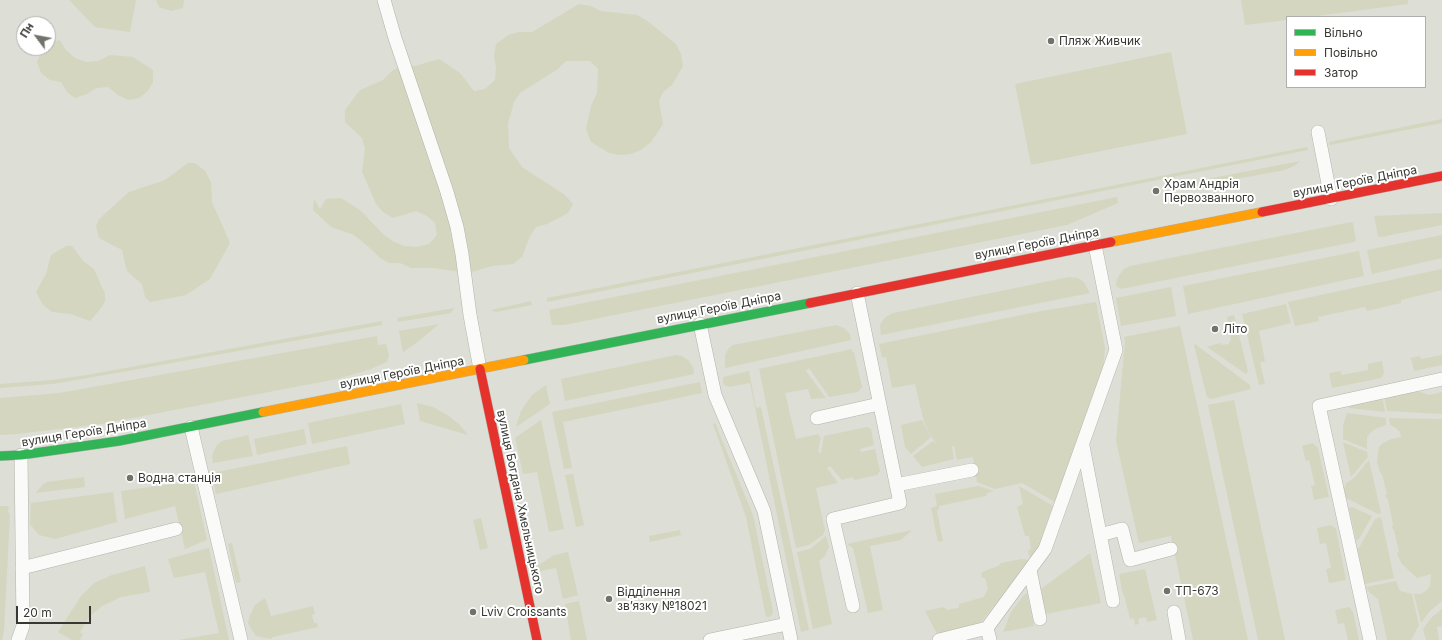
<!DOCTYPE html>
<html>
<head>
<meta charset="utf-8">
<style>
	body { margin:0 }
	#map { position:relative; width:1442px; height:640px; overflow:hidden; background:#ddded6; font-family:Inter,sans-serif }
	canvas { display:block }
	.legend { position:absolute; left:1286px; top:16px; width:140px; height:72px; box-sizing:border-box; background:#fff; border:1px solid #afafad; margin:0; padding:5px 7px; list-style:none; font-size:12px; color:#383833 }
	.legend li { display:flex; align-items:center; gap:8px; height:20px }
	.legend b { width:20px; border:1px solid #afafad }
	.north { position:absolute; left:16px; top:16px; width:40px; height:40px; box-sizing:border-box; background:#fff; border:1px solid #afafad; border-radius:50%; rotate:302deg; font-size:11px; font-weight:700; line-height:16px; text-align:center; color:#383833 }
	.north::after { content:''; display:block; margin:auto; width:14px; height:18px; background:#72726c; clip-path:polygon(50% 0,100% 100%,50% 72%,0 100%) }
	.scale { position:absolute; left:16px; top:606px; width:75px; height:18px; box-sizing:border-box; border:2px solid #383833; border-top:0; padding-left:5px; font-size:12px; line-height:14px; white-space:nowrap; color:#383833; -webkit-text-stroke:3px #fff; paint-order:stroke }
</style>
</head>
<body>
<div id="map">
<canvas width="1442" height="640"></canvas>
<ul class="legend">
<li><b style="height:5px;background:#30b455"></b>Вільно</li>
<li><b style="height:5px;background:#ff9f0a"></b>Повільно</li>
<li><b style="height:5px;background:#e5322d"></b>Затор</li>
</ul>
<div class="north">Пн</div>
<div class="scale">20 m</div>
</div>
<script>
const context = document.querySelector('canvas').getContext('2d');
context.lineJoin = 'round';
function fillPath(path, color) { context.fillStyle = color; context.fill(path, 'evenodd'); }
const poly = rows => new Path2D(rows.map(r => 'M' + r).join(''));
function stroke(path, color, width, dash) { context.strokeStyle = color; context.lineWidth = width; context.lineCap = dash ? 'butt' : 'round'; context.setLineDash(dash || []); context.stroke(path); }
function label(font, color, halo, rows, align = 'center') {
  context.font = font + ' Inter,sans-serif'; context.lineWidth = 4; context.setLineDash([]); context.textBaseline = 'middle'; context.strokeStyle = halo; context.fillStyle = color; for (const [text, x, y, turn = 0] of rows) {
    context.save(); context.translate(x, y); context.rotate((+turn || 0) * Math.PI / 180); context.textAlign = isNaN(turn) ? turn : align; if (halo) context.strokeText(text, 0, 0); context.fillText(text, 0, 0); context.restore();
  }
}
fillPath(poly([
	[69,0,136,0,130,32,95,27],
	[156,0,184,0,183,8,171,11,159,7],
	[1241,0,1408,0,1408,4,1309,17,1287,17,1287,20,1245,25],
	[579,4,591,6,601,11,637,15,646,20,676,44,681,54,683,66,672,85,663,92,659,101,663,124,651,142,641,150,631,154,619,155,609,153,591,142,586,129,591,106,597,93,598,69,590,61,566,61,558,69,520,93,514,102,508,124,509,148,522,167,565,195,573,204,568,213,547,224,536,227,530,236,522,257,513,264,492,266,469,273,433,268,411,268,400,263,389,263,380,258,371,249,354,235,331,227,313,210,314,199,320,209,326,199,341,198,360,210,384,235,394,242,404,246,416,247,429,244,437,235,435,223,427,216,416,211,393,218,383,212,376,204,362,172,365,149,362,138,345,122,345,110,360,90,383,80,392,71,403,65,415,66,439,59,460,73,474,91,485,89,495,80,496,68,494,55,496,44,508,35,519,32,532,32],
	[60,40,66,50,75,58,86,62,98,61,110,55,133,57,153,70,153,82,148,91,139,98,128,100,118,95,108,87,96,88,87,94,75,98,67,92,61,82,50,80,41,73,37,62,41,52,44,48,48,48,49,43],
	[1171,52,1187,134,1031,165,1015,84],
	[1442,119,1442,123,1330,145,1329,142],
	[1307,147,1308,150,547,302,547,298],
	[1300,161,1296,165,1285,170,1193,187,1192,182],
	[188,163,195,163,205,171,211,182,212,202,230,243,210,279,186,295,150,302,145,297,142,284,127,271,122,250,99,238,96,226,99,219,129,192,165,180],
	[1117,197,1118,203,1067,225,564,325,552,325,549,310],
	[1442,213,1442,225,1381,237,1378,236,1374,216],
	[1351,222,1353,223,1356,240,1354,242,1121,289,1116,286,1117,279,1120,274,1124,269,1130,266],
	[1442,235,1442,258,1372,274,1367,250],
	[66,246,72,246,84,262,94,269,105,294,105,301,102,307,90,321,71,314,52,312,43,305,36,292,46,274,51,255],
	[1359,251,1364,276,1188,314,1183,286],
	[1442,269,1442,290,1401,300,1401,303,1367,311,1365,307,1318,317,1319,321,1295,326,1288,302],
	[1069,277,1078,278,1084,282,1090,293,881,335,880,325,883,320,887,316,893,313],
	[1171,287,1176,316,1121,326,1116,298],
	[531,301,532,305,496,312,491,310],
	[1096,302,1105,348,1103,368,1055,502,1022,483,995,489,977,482,973,457,957,460,954,446,950,447,952,447,954,459,922,467,913,456,933,441,938,445,932,438,924,422,915,384,892,388,886,357,882,358,879,344,1041,311],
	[1286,304,1291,323,1259,331,1265,361,1260,363,1265,384,1259,385,1242,314],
	[454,308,451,313,398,322,397,318],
	[1234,315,1248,371,1246,374,1207,347,1220,343,1221,345,1229,344,1229,342,1231,341,1227,317],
	[382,321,382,325,122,372,53,384,0,388,0,384,52,380,87,375],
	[439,324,419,341,403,352,399,331],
	[836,325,844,328,850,334,851,340,725,368,725,355,729,348,733,345],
	[1180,326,1248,640,1193,640,1171,536,1139,543,1116,441,1125,341,1124,337],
	[377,336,378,345,386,344,389,355,387,362,371,369,337,379,101,424,17,434,0,435,0,398,59,393],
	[1195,344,1250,385,1251,389,1211,399,1207,397,1194,345],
	[852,349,852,352,854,352,862,387,858,392,829,397,809,368,806,371,826,398,811,399,808,389,785,393,796,439,819,434,819,437,821,437,818,452,821,453,824,436,867,427,871,429,874,445,860,449,861,452,875,449,880,471,877,475,855,480,852,477,842,480,830,466,827,468,838,483,816,488,825,530,823,535,809,545,796,548,759,369],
	[676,355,682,356,688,360,693,367,694,374,565,401,561,379],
	[1442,355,1442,365,1414,371,1411,358,1420,356,1421,359],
	[1382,361,1384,373,1381,378,1332,388,1329,373,1340,371,1342,375,1368,370,1368,364],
	[749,371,756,408,761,407,809,630,801,632,750,383,730,387,724,385,723,382,723,377],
	[700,382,702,393,563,422,572,468,564,469,552,412],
	[546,385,550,404,516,427,521,411,527,402,532,395],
	[1411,389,1429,395,1442,392,1442,414,1387,411,1384,395],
	[1382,395,1385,412,1349,408,1352,404],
	[1234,400,1285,640,1258,640,1208,405],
	[417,403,433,407,447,415,459,424,468,435,420,421],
	[401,404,405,424,312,444,308,423],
	[1347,413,1386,418,1386,425,1375,429,1369,434,1367,438,1367,449,1343,439,1343,425],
	[1389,418,1442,419,1442,601,1429,612,1421,623,1414,594,1421,594,1427,590,1430,586,1431,574,1417,578,1402,564,1398,556,1397,553,1399,551,1394,530,1392,528,1393,524,1388,500,1385,496,1387,494,1382,474,1380,472,1377,462,1379,447,1383,443,1391,439,1401,437,1400,432,1396,428,1390,425],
	[541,420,564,529,549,532,537,472,523,474,515,438],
	[922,420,931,437,911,454,905,447,901,425],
	[715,423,753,515,773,611,772,615,769,617,766,617,746,517,713,424],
	[304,429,307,444,257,455,254,439],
	[248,435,253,456,213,463,212,456,214,451,217,445,222,441],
	[1343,442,1367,452,1368,457,1351,477],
	[1313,443,1318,448,1329,497,1314,500,1311,486,1315,485,1309,460,1306,461,1302,446],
	[347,446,350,464,216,494,212,473],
	[1369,460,1381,513,1378,514,1346,498,1344,489,1346,483,1354,478],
	[573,474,584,525,576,527,565,475],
	[84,477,85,487,36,493,43,484,47,482],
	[194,481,207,540,185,549,175,506,125,519,121,491],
	[978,486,994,491,987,493,986,496,939,506,939,509,937,511,943,541,938,542,931,508,937,506,935,494],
	[1019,486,1053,506,1039,546,1031,557,1029,556,1028,550,1031,549,1029,536,1025,536,1017,507,1023,504],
	[113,492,117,522,55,539,39,535,30,524,31,503],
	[0,506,9,506,8,511,10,515,4,631,2,640,0,640],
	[1352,507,1372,516,1359,539,1356,540,1349,508],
	[1381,517,1394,578,1365,584,1357,548,1359,548,1375,519],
	[481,518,488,548,480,550,473,520],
	[1331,525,1336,529,1346,580,1329,583,1326,569,1331,568,1326,543,1320,544,1317,528],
	[680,530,681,535,650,542,649,536],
	[912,530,901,540,870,546,883,610,868,613,853,548,847,544],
	[826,536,829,547,825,556,819,561,832,624,813,629,797,552,810,549],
	[232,543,241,582,236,583,228,544],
	[209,548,229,640,178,640,219,633,205,572,174,578,168,559],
	[568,552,578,595,563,599,556,568,531,573,530,571,554,555],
	[1090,553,1101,603,1046,614,1041,589],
	[1021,559,1030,560,978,626,938,636,925,611,944,607,947,610,958,608,959,607,959,604,984,597,988,588,985,578,981,577,982,572,998,566,1001,563],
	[145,566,150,592,121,597,102,606,90,616,80,632,83,634,80,640,72,640,58,632,81,596,94,583,112,575],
	[1145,569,1157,620,1147,622,1146,617,1138,619,1139,624,1135,625,1134,618,1130,619,1124,595,1123,595,1119,574],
	[1396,581,1400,591,1412,594,1419,625,1411,640,1387,640,1378,599,1369,592,1366,587],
	[1027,593,1034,626,1003,632,1011,612,1023,596],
	[265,598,271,616,313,606,315,614,312,615,314,623,317,623,318,627,273,637,271,639,256,636,252,630,248,623,250,615,255,605],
	[579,601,587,640,571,640,565,604],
	[1349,607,1353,612,1359,640,1348,640,1344,623,1338,624,1335,610],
	[1442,609,1442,626,1437,627,1439,640,1426,640,1423,629,1431,618]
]), '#d5d6bf');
const lane = poly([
	[384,0,395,38,447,192,457,227,462,254,470,315,480,369],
	[1318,132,1331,199],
	[700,324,715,395,764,511,791,640],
	[817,418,879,404],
	[191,427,241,640],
	[1083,446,1113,601],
	[896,485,972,470],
	[1100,535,1122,529,1130,560,1171,549],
	[22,568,176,529],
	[1030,570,1040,619],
	[853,606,833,519,900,503,857,293],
	[1174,612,1179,640],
	[18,640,23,626,21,455],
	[710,640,787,624],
	[939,640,987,628],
	[990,640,987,628,1045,549,1116,350,1095,245],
	[1370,640,1319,406,1442,379]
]);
const fast = poly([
	[524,360,810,303],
	[0,456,21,455,119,441,263,412]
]);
const slow = poly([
	[1111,242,1262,212],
	[263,412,524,360]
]);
const jam = poly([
	[1262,212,1442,176],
	[810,303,1111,242],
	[480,369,537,640]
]);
stroke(lane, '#b2b3ac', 14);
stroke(fast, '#b2b3ac', 10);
stroke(slow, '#b2b3ac', 10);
stroke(jam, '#b2b3ac', 10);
stroke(lane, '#fafaf9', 13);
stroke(fast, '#30b455', 9);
stroke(slow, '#ff9f0a', 9);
stroke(jam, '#e5322d', 9);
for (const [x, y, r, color] of [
	[1051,41,4,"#72726c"],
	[1156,191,4,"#72726c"],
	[1215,329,4,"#72726c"],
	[130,478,4,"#72726c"],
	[1167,591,4,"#72726c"],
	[609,599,4,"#72726c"],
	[473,612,4,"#72726c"]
]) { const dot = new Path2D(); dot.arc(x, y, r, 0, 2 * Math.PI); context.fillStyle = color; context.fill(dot); stroke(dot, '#fff', 1.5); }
label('12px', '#383833', '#fff', [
	["Пляж Живчик",1059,41],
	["Храм Андрія",1164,184],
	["Первозванного",1164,198],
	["Літо",1223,329],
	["Водна станція",138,478],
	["ТП-673",1175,591],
	["Відділення",617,592],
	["зв’язку №18021",617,606],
	["Lviv Croissants",481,612]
], 'left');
label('12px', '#383833', '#fff', [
	["вулиця Героїв Дніпра",1355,182,-11],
	["вулиця Героїв Дніпра",1037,244,-11],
	["вулиця Героїв Дніпра",719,308,-11],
	["вулиця Героїв Дніпра",402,373,-11],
	["вулиця Героїв Дніпра",84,433,-9],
	["вулиця Богдана Хмельницького",520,502,78]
]);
</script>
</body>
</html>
